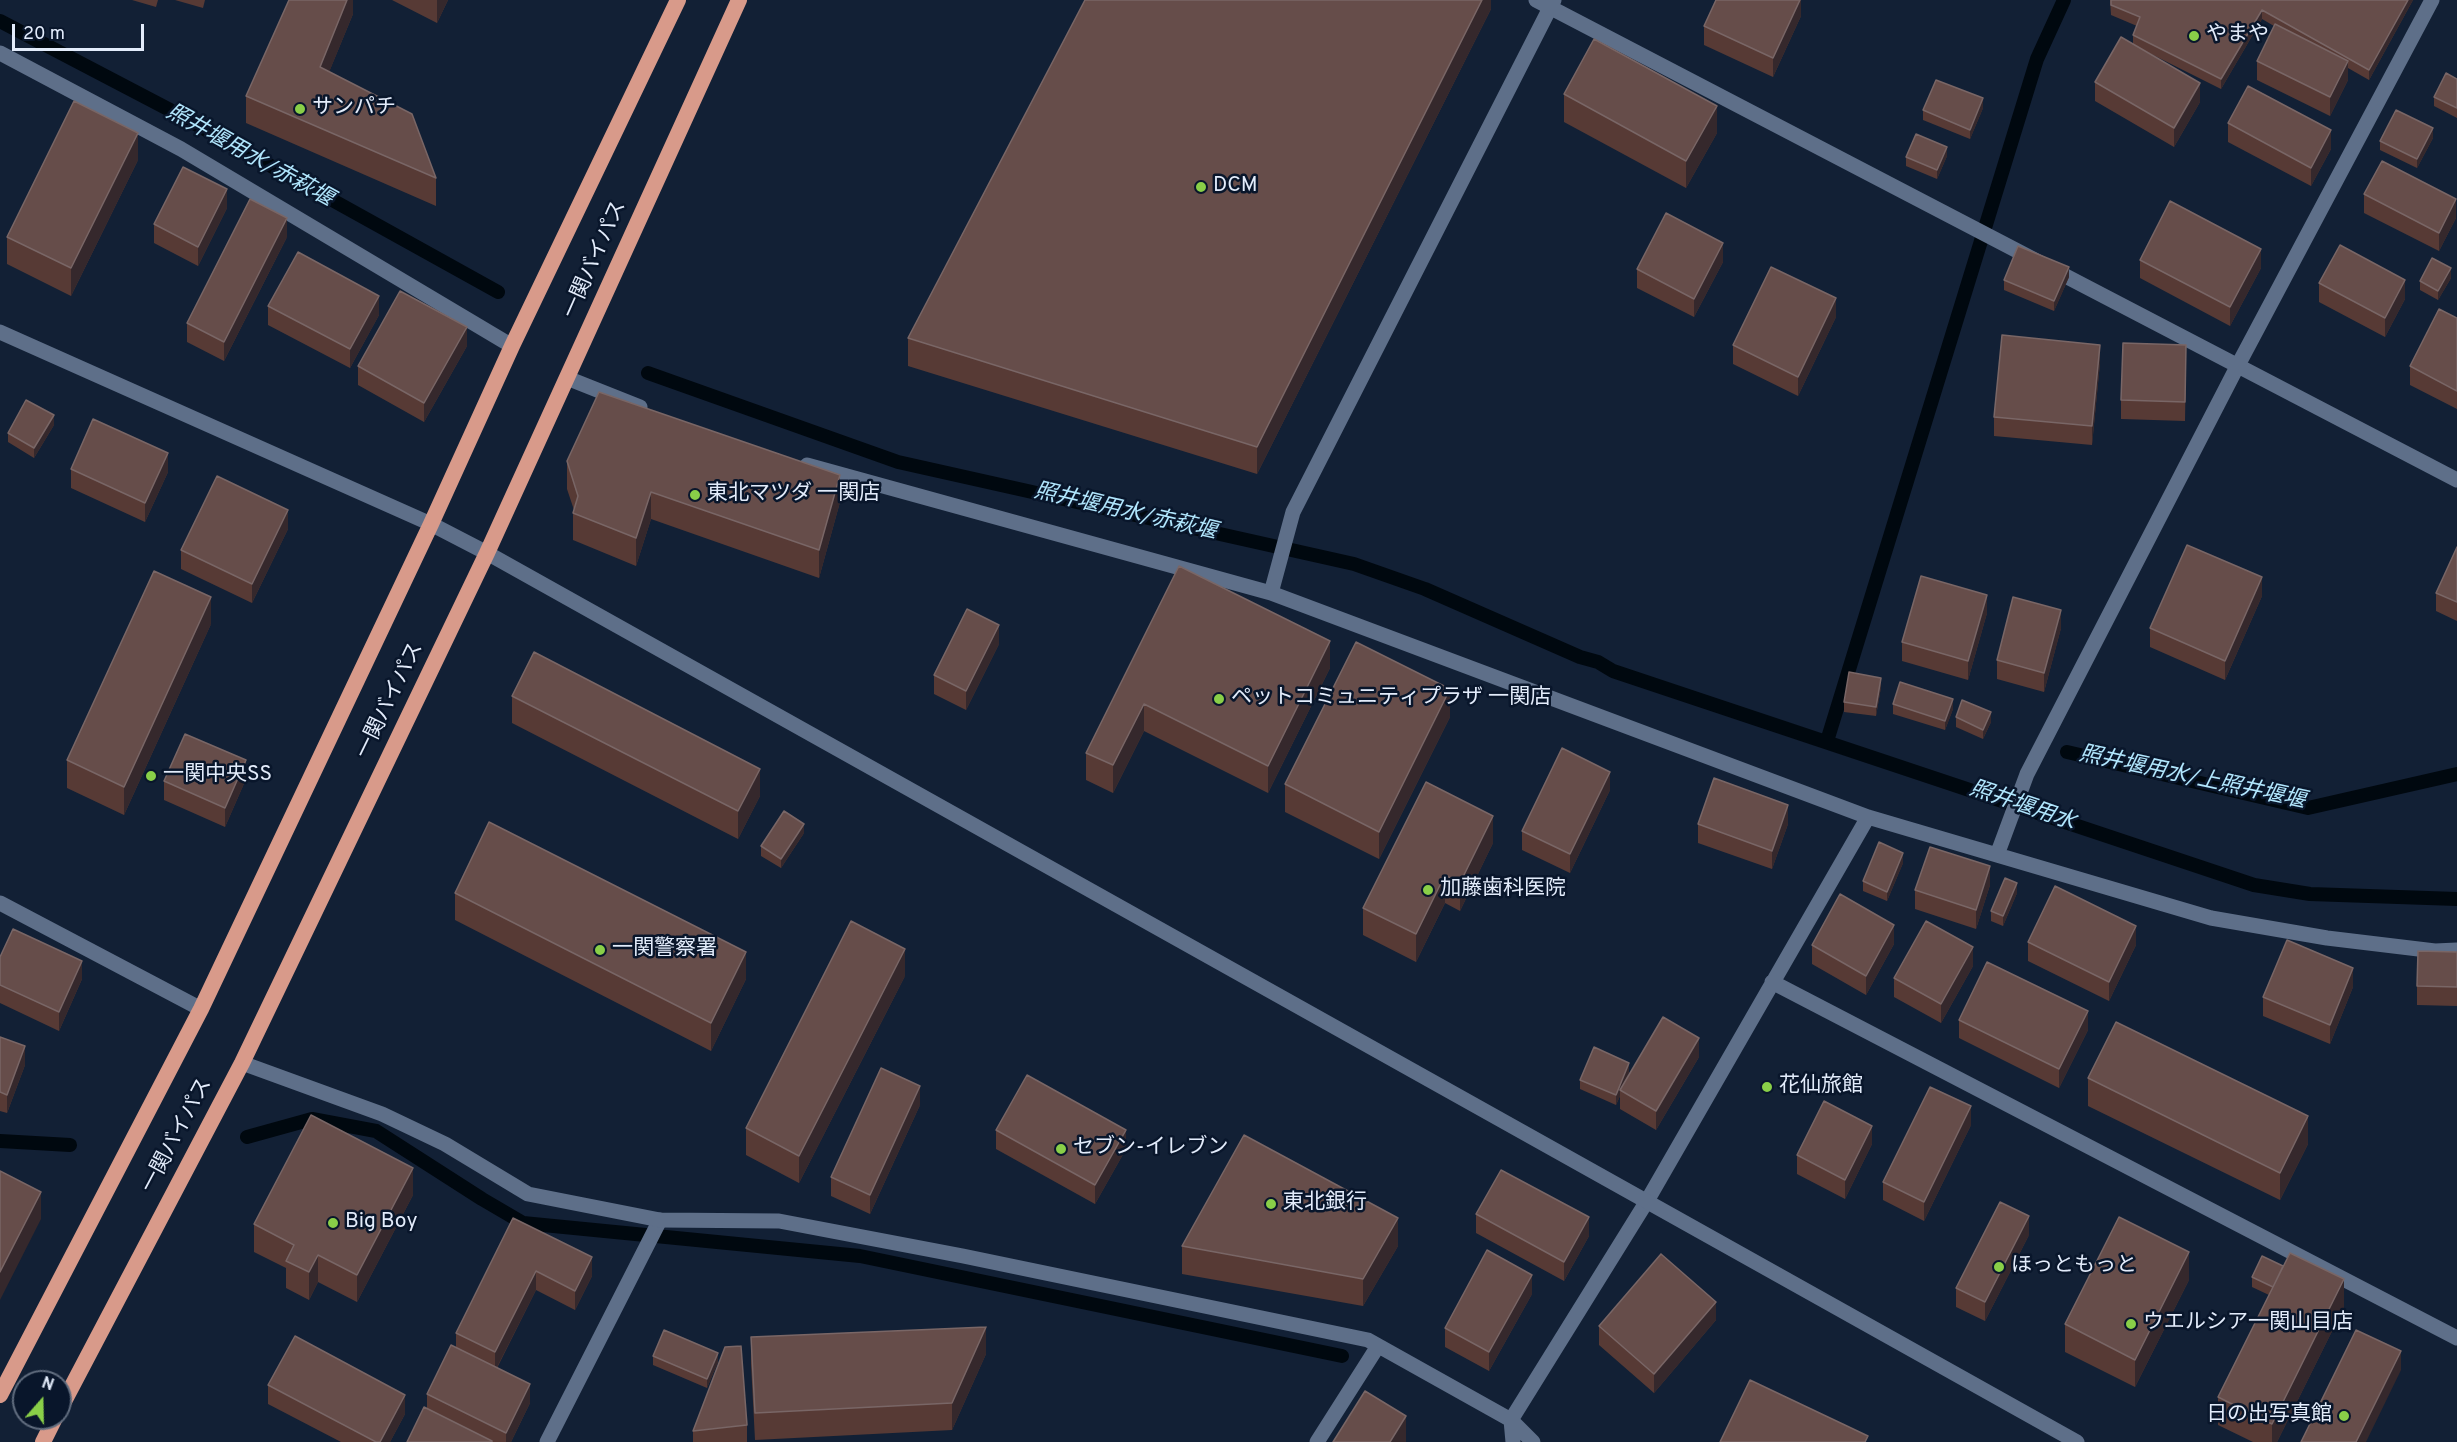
<!DOCTYPE html>
<html>
<head>
<meta charset="utf-8">
<style>
	body { margin:0 }
	#map { position:relative; width:2457px; height:1442px; overflow:hidden; background:#122035; font-family:Overpass,sans-serif }
	canvas { display:block }
	.north { position:absolute; left:12px; top:1370px; width:60px; height:60px; box-sizing:border-box; background:#09162b; border:2px solid #606c7e; border-radius:50%; rotate:20deg; font-size:16px; font-weight:700; line-height:24px; text-align:center; color:#e3ecfb }
	.north::after { content:''; display:block; margin:auto; width:21px; height:27px; background:#89cf48; clip-path:polygon(50% 0,100% 100%,50% 72%,0 100%) }
	.scale { position:absolute; left:12px; top:24px; width:132px; height:27px; box-sizing:border-box; border:3px solid #e3ecfb; border-top:0; padding-left:8px; font-size:18px; line-height:21px; white-space:nowrap; color:#e3ecfb; -webkit-text-stroke:4px #09162b; paint-order:stroke }
</style>
</head>
<body>
<div id="map">
<canvas width="2457" height="1442"></canvas>
<div class="north">N</div>
<div class="scale">20 m</div>
</div>
<script>
const context = document.querySelector('canvas').getContext('2d');
context.lineJoin = 'round';
const poly = rows => new Path2D(rows.map(r => 'M' + r).join(''));
function stroke(path, color, width, dash) { context.strokeStyle = color; context.lineWidth = width; context.lineCap = dash ? 'butt' : 'round'; context.setLineDash(dash || []); context.stroke(path); }
function fillPath(path, color) { context.fillStyle = color; context.fill(path, 'evenodd'); }
function label(font, color, halo, rows, align = 'center') {
  context.font = font + ' Overpass,"Noto Sans JP",sans-serif'; context.lineWidth = 5; context.setLineDash([]); context.textBaseline = 'middle'; context.strokeStyle = halo; context.fillStyle = color; for (const [text, x, y, turn = 0] of rows) {
    context.save(); context.translate(x, y); context.rotate((+turn || 0) * Math.PI / 180); context.textAlign = isNaN(turn) ? turn : align; if (halo) context.strokeText(text, 0, 0); context.fillText(text, 0, 0); context.restore();
  }
}
stroke(poly([
	[0,21,170,110,498,292],
	[648,373,898,462,1354,564,1425,589,1580,657,1598,662,1613,671,2254,885,2310,894,2457,899],
	[1827,741,2037,59,2064,0],
	[2067,752,2308,808,2457,774],
	[247,1137,312,1119,376,1131,482,1199,523,1223,860,1256,1342,1356],
	[0,1141,70,1145]
]), '#00080f', 14);
stroke(poly([
	[547,1442,660,1220]
]), '#5e6f89', 15);
stroke(poly([
	[1536,0,2457,480],
	[0,53,181,149,512,346],
	[567,378,640,407],
	[807,465,1271,593,1868,817,2211,918,2327,938,2435,951,2457,950],
	[1271,593,1293,512,1554,0],
	[1997,855,2027,774,2237,367,2432,0],
	[0,903,201,1009],
	[1772,982,2457,1338],
	[242,1063,382,1114,445,1144,528,1194,660,1220,779,1221,963,1256,1368,1340,1511,1420,1513,1442],
	[1317,1442,1378,1346],
	[1533,1442,1511,1420,1647,1201,1868,817]
]), '#5e6f89', 15);
stroke(poly([
	[0,332,431,524,487,553,2077,1442]
]), '#5e6f89', 15);
stroke(poly([
	[0,1395,201,1009,431,524,512,346,678,0],
	[60,1409,242,1063,487,553,739,0],
	[43,1442,55,1418]
]), '#d89a8a', 16);
fillPath(poly([
	[132,0,158,0,156,7],
	[175,0,205,0,203,8],
	[353,0,353,14,329,72,436,178,436,206,246,123,246,96],
	[392,0,448,0,437,23],
	[1491,0,1491,9,1257,474,908,366,908,338],
	[1801,0,1801,16,1773,77,1704,45,1704,26],
	[2110,0,2413,0,2369,80,2348,68,2348,80,2330,116,2257,80,2257,61,2274,26,2262,19,2221,89,2143,50,2200,102,2174,147,2095,101,2095,82,2133,44,2133,35,2137,26,2111,15],
	[2457,79,2457,118,2434,106,2434,97],
	[1564,94,1717,133,1686,188,1564,122],
	[1983,108,1970,139,1923,120,1923,110],
	[2228,123,2331,149,2311,186,2228,142],
	[2433,138,2417,168,2380,150,2380,141],
	[1947,156,1937,179,1906,166,1906,157],
	[138,160,71,296,7,264,7,237],
	[2364,194,2456,218,2439,251,2364,213],
	[227,208,198,266,154,243,154,224],
	[287,237,224,361,187,342,187,323],
	[2140,260,2261,268,2230,326,2140,278],
	[1723,262,1694,317,1637,288,1637,269],
	[2069,277,2054,311,2004,290,2004,280],
	[2451,278,2438,300,2420,290,2420,281],
	[2319,283,2405,299,2385,337,2319,302],
	[268,306,379,315,350,368,268,325],
	[1836,317,1798,396,1733,364,1733,345],
	[2457,318,2457,409,2410,385,2410,366],
	[467,346,424,422,358,385,358,366],
	[2100,363,2092,445,1994,436,1994,417],
	[2186,364,2185,421,2121,419,2121,400],
	[54,425,34,458,8,442,8,433],
	[567,461,840,502,819,578,651,519,636,566,573,540,573,513,574,510,567,489],
	[71,469,168,472,145,522,71,488],
	[288,529,252,603,181,569,181,550],
	[2457,547,2457,621,2436,611,2436,593],
	[1179,566,1330,668,1268,793,1144,731,1113,793,1086,780,1086,753],
	[2262,596,2225,680,2150,647,2150,628],
	[1987,613,1968,680,1902,661,1902,642],
	[211,624,124,815,67,788,67,760],
	[2061,628,2044,692,1997,679,1997,660],
	[999,644,966,710,934,694,934,675],
	[1881,687,1876,716,1844,712,1844,702],
	[512,696,760,796,738,839,512,723],
	[1893,704,1953,709,1945,730,1893,714],
	[1450,717,1379,859,1285,812,1285,784],
	[1956,717,1991,722,1983,739,1956,727],
	[246,779,225,827,164,800,164,781],
	[1610,790,1570,873,1522,850,1522,831],
	[1698,824,1788,824,1772,869,1698,843],
	[804,833,781,868,761,856,761,846],
	[1493,843,1460,911,1445,903,1416,962,1363,935,1363,908],
	[1903,863,1887,901,1863,891,1863,881],
	[1990,885,1976,929,1915,909,1915,890],
	[455,893,746,979,711,1051,455,920],
	[2017,893,2003,926,1991,921,1991,911],
	[2028,942,2136,945,2109,1001,2028,961],
	[1894,944,1866,995,1812,964,1812,945],
	[2457,952,2457,1006,2417,1005,2417,986],
	[0,957,82,979,59,1031,0,1003],
	[1973,966,1941,1023,1894,997,1894,978],
	[905,976,799,1183,746,1155,746,1128],
	[2353,987,2330,1044,2263,1016,2263,997],
	[1959,1020,2088,1030,2059,1088,1959,1038],
	[0,1037,25,1065,7,1113,0,1111],
	[1699,1057,1656,1130,1620,1109,1620,1096,1616,1105,1580,1089,1580,1080,1629,1072,1627,1077],
	[2088,1078,2308,1144,2280,1200,2088,1106],
	[920,1105,870,1214,831,1196,831,1177],
	[1971,1125,1924,1221,1883,1200,1883,1182],
	[996,1130,1126,1149,1095,1204,996,1149],
	[1872,1144,1845,1199,1797,1174,1797,1155],
	[413,1195,357,1302,318,1282,309,1300,286,1288,286,1268,254,1252,254,1224],
	[1476,1214,1589,1236,1564,1281,1476,1233],
	[513,1218,592,1276,575,1310,536,1290,497,1368,530,1403,511,1442,407,1442,427,1409,427,1394,456,1348,456,1333],
	[2029,1235,1985,1321,1956,1307,1956,1288],
	[1182,1246,1398,1246,1363,1306,1182,1274],
	[2252,1277,2344,1307,2277,1442,2253,1442,2218,1425,2218,1397,2269,1295,2252,1287],
	[2189,1280,2135,1387,2065,1352,2065,1324],
	[1532,1294,1489,1371,1445,1347,1445,1328],
	[1716,1320,1654,1393,1599,1345,1599,1326],
	[751,1337,986,1354,952,1430,755,1440,751,1364],
	[653,1356,718,1362,707,1388,653,1365],
	[268,1385,405,1414,390,1442,341,1442,268,1404],
	[747,1425,747,1442,693,1442,693,1431]
]), '#573a35');
fillPath(poly([
	[347,0,353,0,353,14,320,94,320,67],
	[437,0,448,0,437,23],
	[1482,0,1491,0,1491,9,1257,474,1257,447],
	[1800,0,1801,0,1801,16,1773,77,1773,58],
	[2408,0,2413,0,2369,80,2369,70],
	[2262,10,2262,19,2221,89,2221,79],
	[2348,61,2348,80,2330,116,2330,97],
	[2200,83,2200,102,2174,147,2174,128],
	[1983,98,1983,108,1970,139,1970,130],
	[1717,106,1717,133,1686,188,1686,161],
	[2433,128,2433,138,2417,168,2417,159],
	[2331,130,2331,149,2311,186,2311,168],
	[138,133,138,160,71,296,71,268],
	[1947,147,1947,156,1937,179,1937,170],
	[227,189,227,208,198,266,198,247],
	[2456,199,2456,218,2439,251,2439,233],
	[287,218,287,237,224,361,224,342],
	[1723,243,1723,262,1694,317,1694,299],
	[2261,249,2261,268,2230,326,2230,307],
	[2069,267,2069,277,2054,311,2054,301],
	[2451,268,2451,278,2438,300,2438,291],
	[2405,280,2405,299,2385,337,2385,318],
	[379,296,379,315,350,368,350,349],
	[1836,298,1836,317,1798,396,1798,377],
	[467,327,467,346,424,422,424,403],
	[2100,345,2100,363,2092,445,2092,426],
	[54,415,54,425,34,458,34,448],
	[168,453,168,472,145,522,145,503],
	[840,475,840,502,819,578,819,550],
	[651,492,651,519,636,566,636,538],
	[288,510,288,529,252,603,252,584],
	[2262,577,2262,596,2225,680,2225,661],
	[1987,595,1987,613,1968,680,1968,661],
	[211,597,211,624,124,815,124,787],
	[2061,610,2061,628,2044,692,2044,673],
	[999,625,999,644,966,710,966,691],
	[1330,641,1330,668,1268,793,1268,766],
	[1881,678,1881,687,1876,716,1876,707],
	[1450,689,1450,717,1379,859,1379,832],
	[1953,699,1953,709,1945,730,1945,721],
	[1144,704,1144,731,1113,793,1113,765],
	[1991,712,1991,722,1983,739,1983,730],
	[246,760,246,779,225,827,225,808],
	[760,769,760,796,738,839,738,811],
	[1610,772,1610,790,1570,873,1570,854],
	[1788,805,1788,824,1772,869,1772,851],
	[1493,816,1493,843,1460,911,1460,883],
	[804,824,804,833,781,868,781,859],
	[1903,853,1903,863,1887,901,1887,892],
	[1990,866,1990,885,1976,929,1976,910],
	[1445,875,1445,903,1416,962,1416,934],
	[2017,883,2017,893,2003,926,2003,916],
	[1894,925,1894,944,1866,995,1866,976],
	[2136,926,2136,945,2109,1001,2109,982],
	[1973,947,1973,966,1941,1023,1941,1004],
	[905,949,905,976,799,1183,799,1156],
	[746,952,746,979,711,1051,711,1023],
	[82,961,82,979,59,1031,59,1012],
	[2353,968,2353,987,2330,1044,2330,1025],
	[2088,1011,2088,1030,2059,1088,2059,1069],
	[1699,1038,1699,1057,1656,1130,1656,1111],
	[25,1046,25,1065,7,1113,7,1095],
	[1629,1063,1629,1072,1621,1091,1620,1090,1620,1096,1616,1105,1616,1095],
	[920,1086,920,1105,870,1214,870,1195],
	[1971,1106,1971,1125,1924,1221,1924,1202],
	[2308,1116,2308,1144,2280,1200,2280,1173],
	[1872,1126,1872,1144,1845,1199,1845,1180],
	[1126,1130,1126,1149,1095,1204,1095,1185],
	[413,1168,413,1195,357,1302,357,1275],
	[41,1192,41,1219,0,1300,0,1272],
	[2029,1216,2029,1235,1985,1321,1985,1302],
	[1589,1217,1589,1236,1564,1281,1564,1262],
	[1398,1218,1398,1246,1363,1306,1363,1279],
	[2189,1252,2189,1280,2135,1387,2135,1360],
	[318,1255,318,1282,309,1300,309,1272],
	[592,1257,592,1276,575,1310,575,1291],
	[536,1271,536,1290,495,1371,495,1352],
	[1532,1275,1532,1294,1489,1371,1489,1352],
	[2344,1279,2344,1307,2277,1442,2272,1442,2272,1424],
	[1716,1302,1716,1320,1654,1393,1654,1374],
	[986,1327,986,1354,952,1430,952,1403],
	[2401,1351,2401,1370,2366,1442,2356,1442],
	[718,1353,718,1362,707,1388,707,1379],
	[530,1384,530,1403,511,1442,506,1442,506,1433],
	[405,1395,405,1414,390,1442,380,1442],
	[1406,1416,1406,1442,1390,1442]
]), '#35282c');
const building = poly([
	[289,0,347,0,320,67,412,114,436,178,246,96,289,0],
	[1085,0,1482,0,1257,447,908,338,1085,0],
	[1716,0,1800,0,1773,58,1704,26,1716,0],
	[2111,0,2408,0,2369,70,2262,10,2221,79,2133,35,2140,17,2111,5,2111,0],
	[2275,24,2348,61,2330,97,2257,61,2275,24],
	[2121,37,2200,83,2174,128,2095,82,2121,37],
	[1594,39,1717,106,1686,161,1564,94,1594,39],
	[2446,73,2457,79,2457,108,2434,97,2446,73],
	[1936,80,1983,98,1970,130,1923,110,1936,80],
	[2248,86,2331,130,2311,168,2228,123,2248,86],
	[74,101,138,133,71,268,7,237,74,101],
	[2396,110,2433,128,2417,159,2380,141,2396,110],
	[1916,134,1947,147,1937,170,1906,157,1916,134],
	[2382,161,2456,199,2439,233,2364,194,2382,161],
	[183,167,227,189,198,247,154,224,183,167],
	[250,199,287,218,224,342,187,323,250,199],
	[2170,201,2261,249,2230,307,2140,260,2170,201],
	[1666,213,1723,243,1694,299,1637,269,1666,213],
	[2340,245,2405,280,2385,318,2319,283,2340,245],
	[2018,246,2069,267,2054,301,2004,280,2018,246],
	[298,252,379,296,350,349,268,306,298,252],
	[2432,258,2451,268,2438,291,2420,281,2432,258],
	[1771,267,1836,298,1798,377,1733,345,1771,267],
	[400,291,467,327,424,403,358,366,400,291],
	[2439,309,2457,318,2457,391,2410,366,2439,309],
	[2002,335,2100,345,2092,426,1994,417,2002,335],
	[2123,343,2186,345,2185,402,2121,400,2123,343],
	[599,392,840,475,819,550,651,492,636,538,573,513,578,496,567,461,599,392],
	[26,400,54,415,34,448,8,433,26,400],
	[93,419,168,453,145,503,71,469,93,419],
	[217,476,288,510,252,584,181,550,217,476],
	[2187,545,2262,577,2225,661,2150,628,2187,545],
	[2457,547,2457,602,2436,593,2457,547],
	[1179,566,1330,641,1268,766,1144,704,1113,765,1086,753,1179,566],
	[154,571,211,597,124,787,67,760,154,571],
	[1921,576,1987,595,1968,661,1902,642,1921,576],
	[2013,597,2061,610,2044,673,1997,660,2013,597],
	[967,609,999,625,966,691,934,675,967,609],
	[1356,642,1450,689,1379,832,1285,784,1356,642],
	[534,652,760,769,738,811,512,696,534,652],
	[1849,672,1881,678,1876,707,1844,702,1849,672],
	[1900,682,1953,699,1945,721,1893,704,1900,682],
	[1962,700,1991,712,1983,730,1956,717,1962,700],
	[185,734,246,760,225,808,164,781,185,734],
	[1562,748,1610,772,1570,854,1522,831,1562,748],
	[1714,778,1788,805,1772,851,1698,824,1714,778],
	[1426,782,1493,816,1460,883,1445,875,1416,934,1363,908,1426,782],
	[784,811,804,824,781,859,761,846,784,811],
	[489,822,746,952,711,1023,455,893,489,822],
	[1879,842,1903,853,1887,892,1863,881,1879,842],
	[1930,847,1990,866,1976,910,1915,890,1930,847],
	[2005,878,2017,883,2003,916,1991,911,2005,878],
	[2055,886,2136,926,2109,982,2028,942,2055,886],
	[1840,894,1894,925,1866,976,1812,945,1840,894],
	[851,921,905,949,799,1156,746,1128,851,921],
	[1926,921,1973,947,1941,1004,1894,978,1926,921],
	[13,929,82,961,59,1012,0,985,0,957,13,929],
	[2287,940,2353,968,2330,1025,2263,997,2287,940],
	[2418,951,2457,952,2457,987,2417,986,2418,951],
	[1987,962,2088,1011,2059,1069,1959,1020,1987,962],
	[1663,1017,1699,1038,1656,1111,1620,1090,1663,1017],
	[2116,1022,2308,1116,2280,1173,2088,1078,2116,1022],
	[0,1037,25,1046,7,1095,0,1092,0,1037],
	[1594,1047,1629,1063,1616,1095,1580,1080,1594,1047],
	[881,1068,920,1086,870,1195,831,1177,881,1068],
	[1027,1075,1126,1130,1095,1185,996,1130,1027,1075],
	[1930,1087,1971,1106,1924,1202,1883,1182,1930,1087],
	[1824,1101,1872,1126,1845,1180,1797,1155,1824,1101],
	[311,1115,413,1168,357,1275,318,1255,309,1272,286,1261,294,1245,254,1224,311,1115],
	[1244,1135,1398,1218,1363,1279,1182,1246,1244,1135],
	[1501,1170,1589,1217,1564,1262,1476,1214,1501,1170],
	[0,1171,41,1192,0,1272,0,1171],
	[2000,1202,2029,1216,1985,1302,1956,1288,2000,1202],
	[2119,1217,2189,1252,2135,1360,2065,1324,2119,1217],
	[513,1218,592,1257,575,1291,536,1271,495,1352,456,1333,513,1218],
	[1487,1250,1532,1275,1489,1352,1445,1328,1487,1250],
	[2290,1253,2344,1279,2272,1424,2218,1397,2290,1253],
	[1661,1254,1716,1302,1654,1374,1599,1326,1661,1254],
	[2262,1256,2283,1266,2273,1287,2252,1277,2262,1256],
	[986,1327,952,1403,755,1413,751,1337,986,1327],
	[664,1330,718,1353,707,1379,653,1356,664,1330],
	[2356,1330,2401,1351,2356,1442,2301,1442,2356,1330],
	[295,1336,405,1395,380,1442,376,1442,268,1385,295,1336],
	[451,1345,530,1384,506,1433,427,1394,451,1345],
	[741,1346,747,1425,693,1431,725,1347,741,1346],
	[1750,1380,1868,1436,1865,1442,1720,1442,1750,1380],
	[1365,1391,1406,1416,1390,1442,1333,1442,1365,1391],
	[424,1407,492,1441,492,1442,407,1442,424,1407]
]);
fillPath(building, '#664d4a');
stroke(building, '#796666', 1.5);
for (const [x, y, r, color] of [
	[2194,36,6,"#89cf48"],
	[300,109,6,"#89cf48"],
	[1201,187,6,"#89cf48"],
	[695,495,6,"#89cf48"],
	[1219,699,6,"#89cf48"],
	[151,776,6,"#89cf48"],
	[1428,890,6,"#89cf48"],
	[600,950,6,"#89cf48"],
	[1767,1087,6,"#89cf48"],
	[1061,1149,6,"#89cf48"],
	[1271,1204,6,"#89cf48"],
	[333,1223,6,"#89cf48"],
	[1999,1267,6,"#89cf48"],
	[2131,1324,6,"#89cf48"],
	[2344,1416,6,"#89cf48"]
]) { const dot = new Path2D(); dot.arc(x, y, r, 0, 2 * Math.PI); context.fillStyle = color; context.fill(dot); stroke(dot, '#09162b', 2); }
label('21px', '#e3ecfb', '#09162b', [
	["やまや",2206,36],
	["サンパチ",312,109],
	["DCM",1213,187],
	["東北マツダ 一関店",707,495],
	["ペットコミュニティプラザ 一関店",1231,699],
	["一関中央SS",163,776],
	["加藤歯科医院",1440,890],
	["一関警察署",612,950],
	["花仙旅館",1779,1087],
	["セブン-イレブン",1073,1149],
	["東北銀行",1283,1204],
	["Big Boy",345,1223],
	["ほっともっと",2011,1267],
	["ウエルシア一関山目店",2143,1324],
	["日の出写真館",2332,1416,"right"]
], 'left');
label('21px', '#e3ecfb', '#09162b', [
	["一関バイパス",596,260,-66],
	["一関バイパス",391,701,-64],
	["一関バイパス",178,1136,-62]
]);
label('italic 22px', '#b1e6fd', '#09162b', [
	["照井堰用水/赤萩堰",249,157,29],
	["照井堰用水/赤萩堰",1125,513,13],
	["照井堰用水/上照井堰堰",2192,779,12],
	["照井堰用水",2022,807,19]
]);
</script>
</body>
</html>
